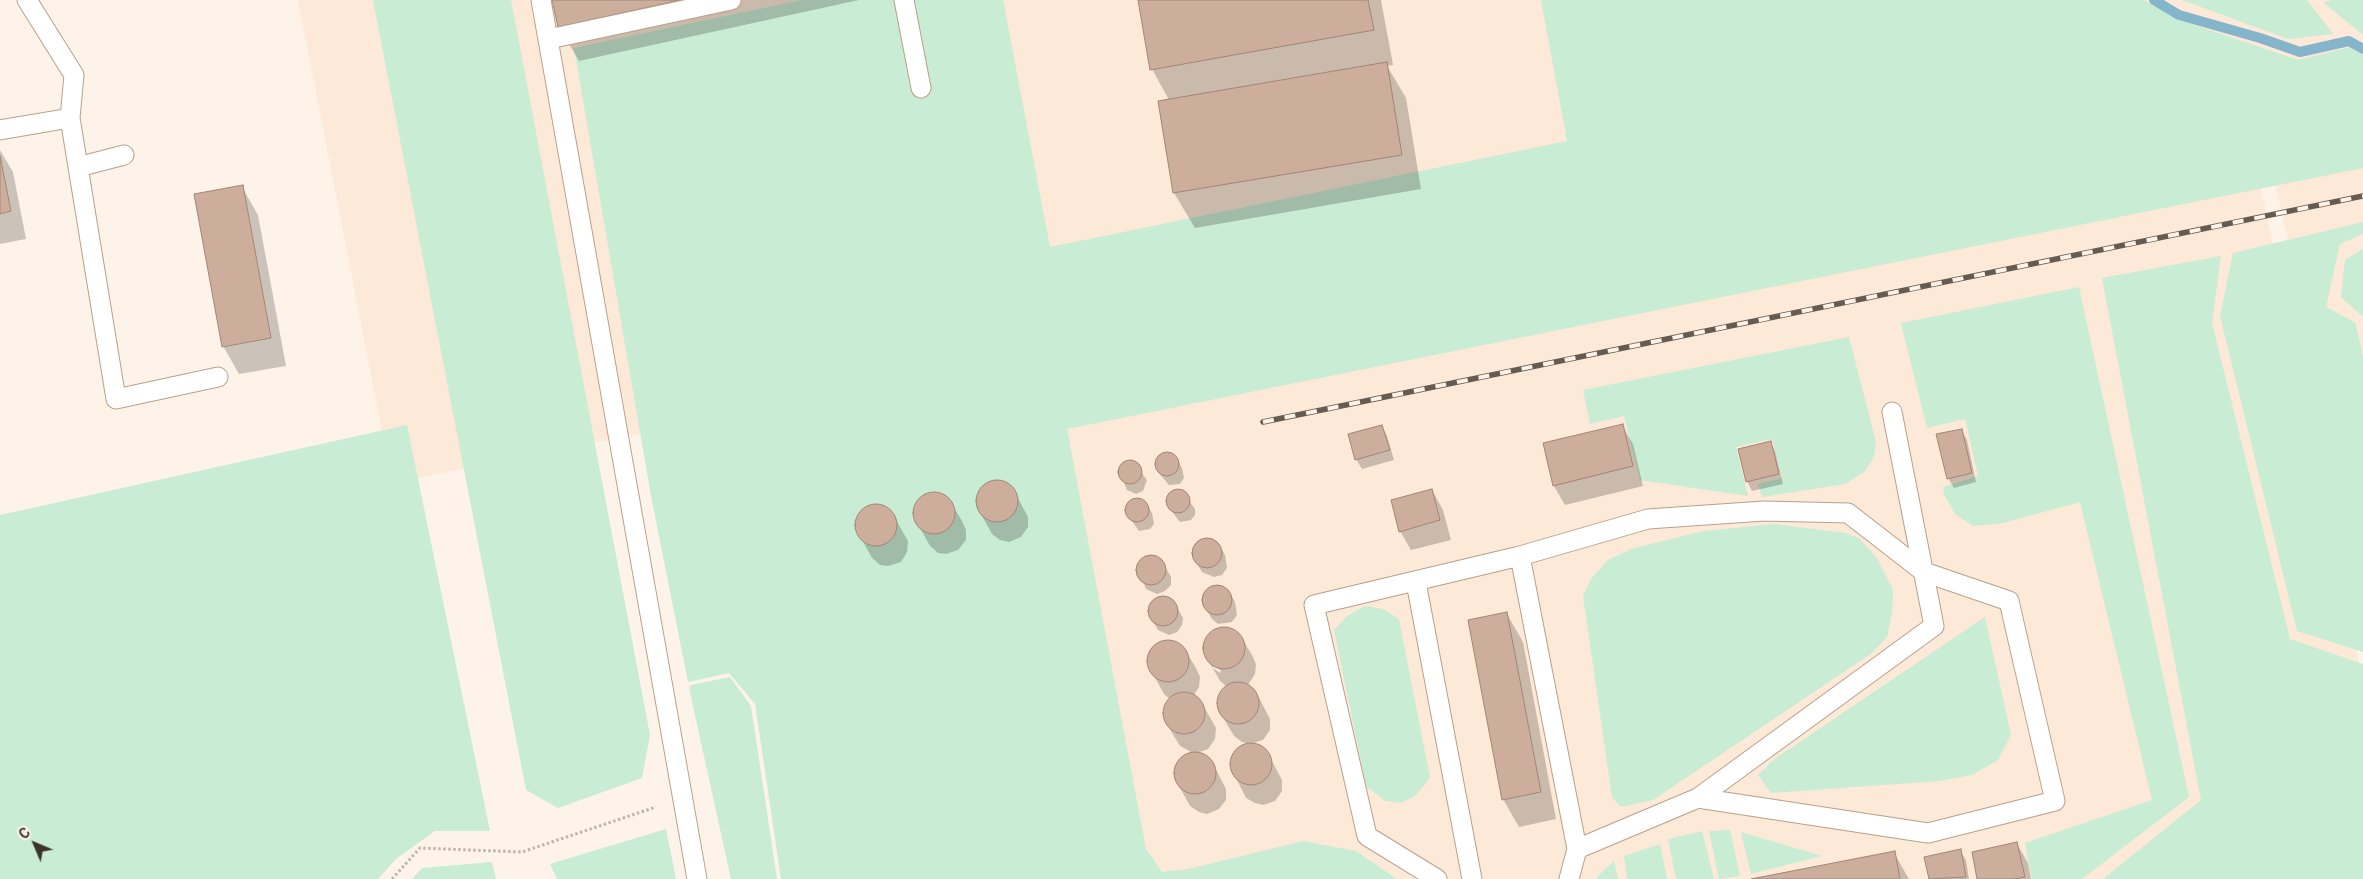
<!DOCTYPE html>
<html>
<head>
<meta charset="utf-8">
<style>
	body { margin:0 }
	#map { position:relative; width:2363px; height:879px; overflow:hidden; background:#fef3e9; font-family:Roboto,sans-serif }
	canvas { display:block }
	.north { position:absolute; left:10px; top:819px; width:50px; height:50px; -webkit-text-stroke:4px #fef3e9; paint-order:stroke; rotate:315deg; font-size:14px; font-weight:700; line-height:20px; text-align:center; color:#3d332a }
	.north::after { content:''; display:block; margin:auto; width:18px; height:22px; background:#3d332a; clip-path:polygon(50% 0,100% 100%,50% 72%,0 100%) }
</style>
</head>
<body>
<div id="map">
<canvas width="2363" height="879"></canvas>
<div class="north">С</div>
</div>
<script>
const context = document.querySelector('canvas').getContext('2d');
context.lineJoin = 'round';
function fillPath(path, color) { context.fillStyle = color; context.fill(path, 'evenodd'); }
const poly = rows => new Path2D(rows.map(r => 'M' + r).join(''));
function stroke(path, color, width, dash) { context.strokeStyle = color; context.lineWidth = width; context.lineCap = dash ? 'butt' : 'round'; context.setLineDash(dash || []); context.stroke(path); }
fillPath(poly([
	[298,0,2363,0,2363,573,2259,112,392,483],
	[2243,118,2265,206,2363,681,2363,879,792,879,714,444]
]), '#fde9d7');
fillPath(poly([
	[373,0,511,0,650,735,642,778,558,808,526,790],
	[801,0,896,0,919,98,931,94,914,0,1003,0,1050,247,1567,141,1541,0,2144,0,2177,19,2298,60,2350,47,2363,55,2363,168,1067,429,1146,849,1162,872,1188,869,1303,841,1356,851,1397,879,781,879,755,704,729,673,688,682,651,496,574,48],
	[2182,0,2307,0,2333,34,2288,39],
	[2333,0,2363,0,2363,35,2323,2],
	[2363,222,2363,234,2340,244,2326,307,2355,322,2363,356,2363,652,2297,631,2220,316,2233,253],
	[2363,249,2363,317,2341,297,2345,260],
	[2221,256,2212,323,2290,639,2363,664,2363,879,2103,879,2201,800,2102,278],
	[2079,287,2189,797,2082,879,2032,879,2025,843,2152,800,2080,502,2003,523,1973,526,1955,514,1944,494,1943,487,1978,476,1965,419,1927,428,1901,323],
	[1849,337,1876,442,1874,457,1864,472,1845,484,1762,497,1758,484,1782,478,1772,439,1736,447,1748,496,1640,480,1624,416,1590,424,1583,390],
	[407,425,490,831,435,831,396,859,378,879,0,879,0,515],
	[1774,524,1846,533,1860,539,1876,557,1893,589,1892,613,1887,637,1872,653,1653,800,1621,807,1612,797,1583,596,1591,579,1608,560,1631,549,1703,531],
	[1365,606,1383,609,1399,619,1430,778,1415,796,1401,803,1385,801,1366,786,1334,630,1347,616],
	[1985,617,2011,735,1998,760,1972,775,1939,781,1771,793,1758,775,1773,760],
	[730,677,751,706,777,879,731,879,689,688,691,685],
	[666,829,676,879,557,879,550,864],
	[1730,830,1740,876,1719,879,1709,831],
	[1702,831,1714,879,1676,879,1668,839],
	[1741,832,1822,856,1751,874],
	[1660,844,1667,879,1627,879,1624,856],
	[1614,861,1618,879,1597,879,1598,876],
	[492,862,496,879,412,879,422,868]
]), '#c8ecd4');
fillPath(poly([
	[553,0,859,0,579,61,559,27],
	[1139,0,1381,0,1393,65,1387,66,1406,98,1421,189,1195,228,1174,193,1159,102,1169,100,1152,69],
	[0,150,13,172,26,239,0,244],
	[242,187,258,215,286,366,239,374,223,346],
	[1622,425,1633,444,1643,486,1565,505,1554,486],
	[1382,426,1387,436,1394,460,1362,469,1356,459],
	[1961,430,1967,440,1976,482,1954,488,1948,478],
	[1770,442,1775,451,1783,484,1752,491,1747,481],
	[1166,453,1176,457,1182,468,1184,478,1180,484,1169,485,1158,472,1156,462,1160,455],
	[1134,462,1147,480,1143,491,1136,494,1127,490,1119,470,1123,464],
	[995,480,1004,482,1013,489,1028,517,1028,527,1021,537,1009,542,1000,540,992,534,976,505,976,497,984,485],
	[1177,490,1182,491,1195,509,1195,515,1191,520,1180,522,1169,508,1167,499,1171,492],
	[1432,490,1443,510,1451,540,1411,550,1400,531],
	[933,493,942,494,950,501,962,521,966,530,966,540,958,550,946,554,938,553,930,546,914,517,914,509,921,497],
	[1136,499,1146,503,1152,513,1154,524,1150,529,1139,531,1129,517,1126,508,1130,502],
	[875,505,884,506,892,513,908,541,907,552,901,562,888,566,880,565,872,558,856,529,856,522,864,510],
	[1206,539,1213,540,1219,544,1225,555,1227,568,1222,575,1214,577,1202,572,1196,562,1193,550,1199,542],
	[1150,555,1162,561,1171,577,1171,585,1165,591,1157,594,1146,589,1137,567,1142,558],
	[1216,586,1223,587,1229,591,1235,602,1237,615,1232,622,1218,624,1212,619,1206,609,1203,597,1208,589],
	[1162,596,1168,597,1174,602,1183,618,1182,625,1177,632,1169,635,1158,630,1152,620,1149,608,1154,600],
	[1507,614,1523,642,1556,819,1519,827,1503,799],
	[1222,627,1232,629,1240,635,1252,655,1256,664,1255,674,1248,685,1255,690,1270,719,1270,730,1263,740,1250,744,1242,742,1234,736,1222,716,1218,707,1218,699,1226,686,1220,681,1204,652,1204,644,1212,632],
	[1213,664,1221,671,1220,673,1213,668],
	[1166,640,1176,642,1184,648,1196,668,1200,677,1199,687,1194,695,1200,700,1216,728,1215,739,1208,749,1197,753,1202,754,1211,760,1226,789,1226,800,1219,809,1207,814,1199,812,1190,806,1174,777,1175,769,1182,757,1193,753,1180,746,1168,726,1164,717,1164,709,1170,699,1164,694,1148,665,1148,657,1156,645],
	[1250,744,1259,746,1267,752,1282,780,1282,791,1275,801,1263,805,1255,803,1246,798,1231,768,1231,760,1238,748],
	[2017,844,2028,863,2031,879,1978,879],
	[1960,851,1966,860,1969,879,1930,879,1926,858],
	[1894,853,1909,879,1757,879]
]), '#0003');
stroke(poly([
	[2154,0,2179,15,2260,38,2300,52,2349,41,2363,49]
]), '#84b5cb', 10);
const building = poly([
	[552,0,681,0,558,27,552,0],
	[1138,0,1368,0,1374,30,1150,70,1138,0],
	[1387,62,1402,155,1173,193,1158,101,1387,62],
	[0,156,11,211,0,214,0,156],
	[243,185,271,338,222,347,194,194,243,185],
	[1623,424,1633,466,1553,486,1543,443,1623,424],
	[1382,425,1390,450,1355,460,1348,434,1382,425],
	[1962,429,1972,473,1947,479,1936,434,1962,429],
	[1771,441,1779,474,1746,482,1738,449,1771,441],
	'1155 464a12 12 0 1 1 24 0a12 12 0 1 1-24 0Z',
	'1118 472a12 12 0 1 1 24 0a12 12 0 1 1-24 0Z',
	'976 501a21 21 0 1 1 42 0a21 21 0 1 1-42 0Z',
	'1166 501a12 12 0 1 1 24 0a12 12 0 1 1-24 0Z',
	[1432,489,1440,520,1399,532,1391,500,1432,489],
	'913 513a21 21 0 1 1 42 0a21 21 0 1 1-42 0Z',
	'1125 510a12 12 0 1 1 24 0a12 12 0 1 1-24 0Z',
	'855 525a21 21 0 1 1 42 0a21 21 0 1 1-42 0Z',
	'1192 553a15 15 0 1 1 30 0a15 15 0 1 1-30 0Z',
	'1136 570a15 15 0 1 1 30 0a15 15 0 1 1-30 0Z',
	'1202 600a15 15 0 1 1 30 0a15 15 0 1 1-30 0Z',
	'1148 611a15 15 0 1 1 30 0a15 15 0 1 1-30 0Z',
	[1507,612,1541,792,1502,800,1468,620,1507,612],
	'1203 648a21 21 0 1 1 42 0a21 21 0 1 1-42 0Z',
	'1147 661a21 21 0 1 1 42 0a21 21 0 1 1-42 0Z',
	'1217 703a21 21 0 1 1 42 0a21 21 0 1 1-42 0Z',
	'1163 713a21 21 0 1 1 42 0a21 21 0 1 1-42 0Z',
	'1230 764a21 21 0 1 1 42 0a21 21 0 1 1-42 0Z',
	'1174 773a21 21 0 1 1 42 0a21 21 0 1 1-42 0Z',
	[2017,842,2025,877,2014,879,1977,879,1972,852,2017,842],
	[1961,849,1966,877,1929,879,1924,857,1961,849],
	[1895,851,1900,879,1751,879,1895,851]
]);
fillPath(building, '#cdae9d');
stroke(building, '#a38575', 1);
const service = poly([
	[27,0,74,75,70,118,116,399,218,377],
	[541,0,697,879],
	[904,0,921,88],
	[549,39,731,0],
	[0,130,70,118],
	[78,167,124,155],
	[1520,556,1577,849],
	[1416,582,1472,879],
	[1437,879,1367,836,1314,605,1520,556,1648,519,1764,511,1848,513,1924,572,2009,601,2055,801,1928,833,1698,798],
	[1569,879,1577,849,1698,798,1934,626,1892,412]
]);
stroke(service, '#b9a089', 21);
stroke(poly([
	[392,879,420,848,522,852,656,807]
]), '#bfb5ab', 3, [2.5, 2.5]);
stroke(service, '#fff', 19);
const rail = poly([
	[1263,422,2363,196]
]);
stroke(rail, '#655b51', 5.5);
stroke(rail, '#fef3e9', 4, [11]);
</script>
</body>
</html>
